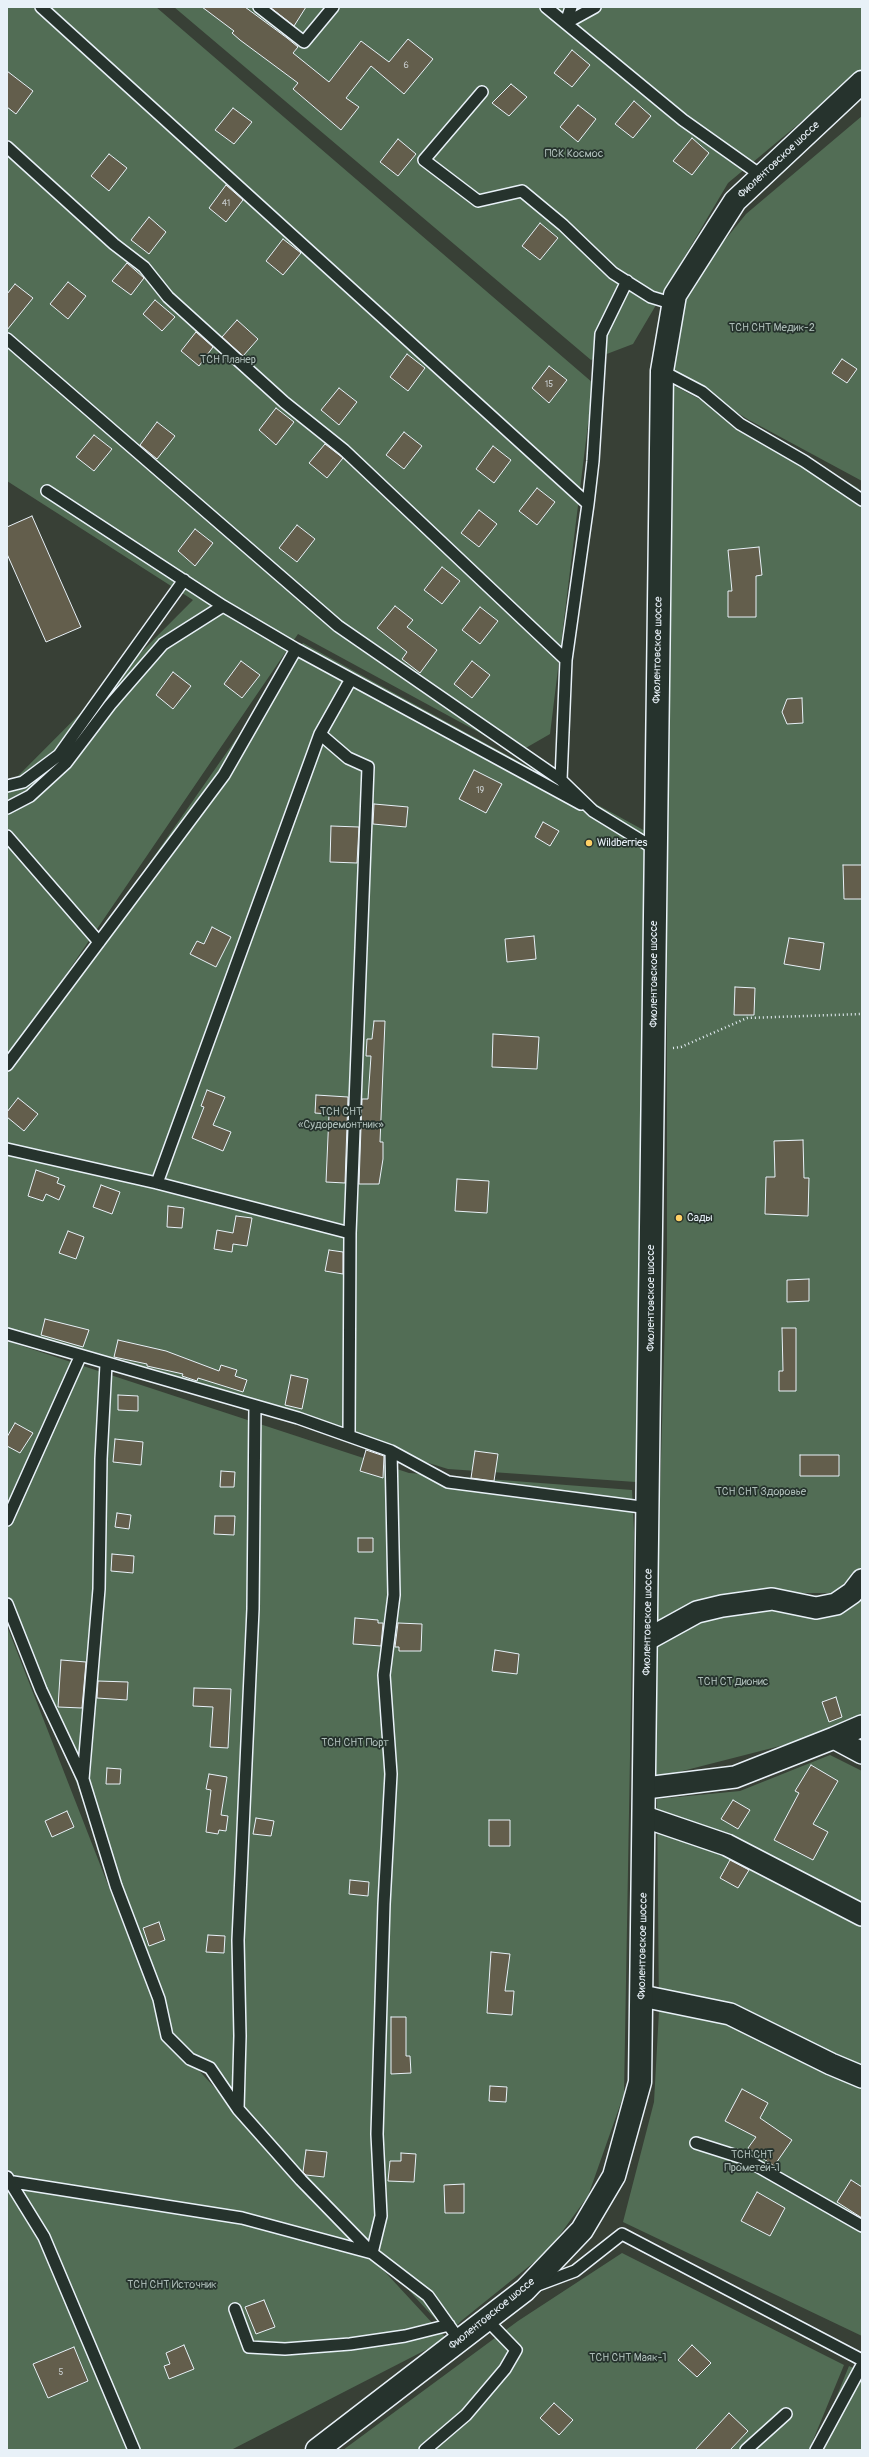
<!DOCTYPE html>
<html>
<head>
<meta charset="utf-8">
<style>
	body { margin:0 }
	#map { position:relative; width:869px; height:2457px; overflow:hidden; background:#384036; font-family:Pangolin,sans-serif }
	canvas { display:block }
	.frame { position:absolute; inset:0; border:8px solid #e8f1f8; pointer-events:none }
</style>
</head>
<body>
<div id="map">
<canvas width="869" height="2457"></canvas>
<div class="frame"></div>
</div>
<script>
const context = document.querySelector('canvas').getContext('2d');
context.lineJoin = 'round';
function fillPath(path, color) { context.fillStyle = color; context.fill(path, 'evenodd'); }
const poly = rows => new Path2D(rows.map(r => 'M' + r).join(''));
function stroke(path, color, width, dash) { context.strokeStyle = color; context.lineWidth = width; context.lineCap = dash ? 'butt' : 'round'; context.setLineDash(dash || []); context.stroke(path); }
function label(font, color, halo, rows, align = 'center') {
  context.font = font + ' Pangolin,sans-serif'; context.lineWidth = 3.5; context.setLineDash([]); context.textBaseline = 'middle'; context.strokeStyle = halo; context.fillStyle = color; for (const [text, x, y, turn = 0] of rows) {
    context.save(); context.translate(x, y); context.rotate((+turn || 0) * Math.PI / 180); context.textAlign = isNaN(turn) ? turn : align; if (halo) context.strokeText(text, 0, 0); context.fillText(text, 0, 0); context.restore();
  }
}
fillPath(poly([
	[7,7,156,7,593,383,550,734,517,753,298,634,7,1061,7,787,193,600,7,481],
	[174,7,862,7,862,71,728,183,633,344,591,360],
	[862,116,862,481,749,420,673,373,687,287,746,214],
	[667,382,769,436,858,488,862,493,862,1567,834,1593,775,1593,656,1632,667,1253],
	[303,643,647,832,643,1193,636,1482,448,1469,7,1333,7,1067],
	[7,1341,409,1473,632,1490,634,1532,624,2094,588,2196,548,2251,461,2321,449,2334,175,2036,78,1787,7,1599],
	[862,1591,862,1751,827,1734,655,1778,658,1639,715,1609,850,1607],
	[7,1626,167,2036,447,2339,231,2450,7,2450],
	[830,1755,862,1771,862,2336,623,2222,654,2102,659,2011,657,1799,740,1791],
	[622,2253,844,2365,809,2450,343,2450,518,2321],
	[849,2366,862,2372,862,2450,815,2450]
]), '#526d55');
const building = poly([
	[202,7,245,7,287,38,298,47,293,53,329,82,361,41,389,62,408,39,433,59,404,94,371,66,346,98,359,107,341,130,293,89,298,83,240,40,232,33,234,31,202,7],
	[306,7,294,26,271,8,272,7,306,7],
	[572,50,590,65,572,87,554,73,572,50],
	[7,71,33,91,16,114,7,107,7,71],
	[511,84,527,97,509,116,492,103,511,84],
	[634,101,651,116,633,138,615,124,634,101],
	[578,105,596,119,578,142,560,127,578,105],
	[233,108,252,122,234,144,215,130,233,108],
	[692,138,709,153,692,175,673,161,692,138],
	[398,139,416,154,398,176,380,162,398,139],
	[109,154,127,168,109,191,91,176,109,154],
	[226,185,243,200,226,222,209,208,226,185],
	[149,217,166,232,149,254,131,240,149,217],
	[540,223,558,238,540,260,522,246,540,223],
	[283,239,301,253,283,275,266,261,283,239],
	[127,263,144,278,131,295,112,281,127,263],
	[68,282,86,296,68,319,50,304,68,282],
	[15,284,33,298,7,330,7,294,15,284],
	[155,300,175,317,162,331,143,314,155,300],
	[237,320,258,339,243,356,222,337,237,320],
	[196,332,213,347,199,366,181,351,196,332],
	[407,354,425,368,408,391,390,377,407,354],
	[842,359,857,369,847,383,832,373,842,359],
	[549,366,567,380,549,403,532,388,549,366],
	[339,388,357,402,339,425,321,410,339,388],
	[276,408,294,422,276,445,259,430,276,408],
	[157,422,175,436,157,459,140,445,157,422],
	[404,432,422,446,404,469,386,455,404,432],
	[94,435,112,449,94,471,76,457,94,435],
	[325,444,343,458,327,478,309,463,325,444],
	[493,446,511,460,494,483,476,469,493,446],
	[537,488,555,502,537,525,519,511,537,488],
	[479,510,497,524,479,547,461,533,479,510],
	[32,516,81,627,46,642,7,554,7,527,32,516],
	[297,525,315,539,297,562,279,548,297,525],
	[195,529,213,543,195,566,178,551,195,529],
	[759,547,762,575,756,576,756,617,728,617,728,591,732,591,728,550,759,547],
	[442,567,460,581,442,604,424,590,442,567],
	[395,606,413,620,407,627,437,650,420,673,402,659,407,652,377,628,395,606],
	[480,607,498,621,480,644,462,630,480,607],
	[241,661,260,675,242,698,224,684,241,661],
	[472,661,490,675,472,698,454,684,472,661],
	[173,672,191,686,173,709,156,695,173,672],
	[802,698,803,723,787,724,782,712,787,699,802,698],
	[474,770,502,784,486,813,459,799,474,770],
	[374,804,408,807,406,827,373,824,374,804],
	[543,822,559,831,550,846,535,837,543,822],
	[331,826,359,827,357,863,330,862,331,826],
	[843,865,862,865,862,899,844,899,843,865],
	[212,927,231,937,216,967,190,954,197,941,204,944,212,927],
	[534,936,536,959,507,962,505,939,534,936],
	[789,938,824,943,820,970,784,964,789,938],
	[735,987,755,988,754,1015,734,1015,735,987],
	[374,1021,385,1021,380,1142,383,1142,383,1159,379,1184,359,1184,362,1099,368,1099,371,1056,366,1056,367,1039,372,1039,374,1021],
	[493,1034,539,1037,537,1069,492,1067,493,1034],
	[207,1090,225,1097,213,1125,231,1132,223,1151,192,1138,204,1107,201,1106,207,1090],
	[316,1095,348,1097,345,1183,326,1182,329,1114,315,1113,316,1095],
	[18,1098,38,1114,24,1131,7,1117,7,1112,18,1098],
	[803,1140,804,1178,809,1178,808,1216,765,1214,766,1177,775,1177,774,1141,803,1140],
	[36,1170,59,1178,57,1183,65,1186,59,1200,46,1194,43,1201,28,1196,36,1170],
	[457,1179,489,1181,487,1213,455,1211,457,1179],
	[101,1185,120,1192,112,1214,93,1207,101,1185],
	[168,1206,184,1208,182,1228,167,1227,168,1206],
	[236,1216,252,1218,247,1246,233,1244,232,1252,214,1249,217,1230,233,1233,236,1216],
	[68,1231,84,1237,76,1259,59,1253,68,1231],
	[329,1250,343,1252,343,1274,325,1271,329,1250],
	[809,1279,809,1301,787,1302,787,1280,809,1279],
	[45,1319,89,1330,83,1347,41,1335,45,1319],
	[782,1328,796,1328,796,1391,779,1391,779,1371,783,1371,782,1328],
	[118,1340,166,1351,219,1371,221,1365,237,1370,235,1376,247,1380,243,1392,198,1378,197,1381,182,1376,183,1374,147,1366,147,1364,114,1357,118,1340],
	[291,1375,308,1379,302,1409,285,1405,291,1375],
	[118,1395,138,1396,138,1411,118,1410,118,1395],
	[15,1423,33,1433,20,1453,7,1446,7,1437,15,1423],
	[115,1439,143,1442,141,1465,113,1462,115,1439],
	[366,1450,384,1456,383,1478,360,1471,366,1450],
	[475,1451,498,1454,494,1481,471,1478,475,1451],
	[800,1455,839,1455,839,1476,800,1476,800,1455],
	[221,1471,235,1472,234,1487,220,1487,221,1471],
	[117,1513,131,1515,129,1529,115,1527,117,1513],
	[215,1516,235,1516,234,1535,214,1534,215,1516],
	[358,1538,373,1538,373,1552,358,1552,358,1538],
	[112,1554,134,1556,133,1573,111,1571,112,1554],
	[355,1618,378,1620,378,1623,383,1623,381,1646,353,1644,355,1618],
	[398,1623,422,1624,421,1651,399,1651,399,1647,395,1647,398,1623],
	[495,1650,519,1654,517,1674,492,1671,495,1650],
	[61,1660,86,1662,82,1708,58,1707,61,1660],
	[98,1681,128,1682,127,1700,97,1698,98,1681],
	[194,1688,231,1689,228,1748,210,1747,213,1707,193,1706,194,1688],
	[836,1697,842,1717,829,1722,822,1702,836,1697],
	[811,1765,838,1781,813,1824,828,1832,813,1860,774,1840,799,1793,795,1791,811,1765],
	[107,1768,121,1769,120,1784,106,1784,107,1768],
	[209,1774,227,1777,221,1815,228,1816,226,1831,219,1830,218,1834,206,1832,211,1790,206,1789,209,1774],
	[733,1800,750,1810,738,1829,721,1819,733,1800],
	[67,1811,74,1827,52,1837,45,1821,67,1811],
	[256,1818,274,1821,271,1836,253,1834,256,1818],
	[489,1820,510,1820,510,1846,489,1846,489,1820],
	[730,1860,749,1870,738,1888,720,1878,730,1860],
	[350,1880,369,1882,368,1896,349,1894,350,1880],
	[159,1922,165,1940,149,1946,143,1928,159,1922],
	[208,1935,225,1936,224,1953,206,1952,208,1935],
	[491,1952,510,1954,505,1991,514,1991,512,2015,487,2013,491,1952],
	[391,2017,406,2017,406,2056,410,2056,411,2073,391,2074,391,2017],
	[490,2086,507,2087,506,2102,489,2101,490,2086],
	[742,2089,768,2103,760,2118,792,2140,774,2166,748,2148,756,2137,725,2121,742,2089],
	[306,2150,327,2152,324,2177,306,2175,303,2172,306,2150],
	[401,2153,416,2154,414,2182,388,2181,390,2161,401,2161,401,2153],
	[851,2180,862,2187,862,2218,837,2202,851,2180],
	[464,2184,464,2213,445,2213,444,2185,464,2184],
	[757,2192,785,2208,770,2236,741,2221,757,2192],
	[264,2300,275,2327,256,2334,245,2307,264,2300],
	[184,2345,194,2369,169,2379,164,2366,170,2364,166,2353,184,2345],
	[692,2345,711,2363,697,2377,678,2360,692,2345],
	[74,2347,88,2381,48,2398,33,2364,74,2347],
	[554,2403,573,2420,559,2435,540,2418,554,2403],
	[729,2413,748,2431,730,2450,695,2450,729,2413]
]);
fillPath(building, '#635e4c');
stroke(building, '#e8f1f8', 1);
const lane = poly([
	[41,7,588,504,566,660,561,780],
	[259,7,304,42,333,7],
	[546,7,683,120,762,176],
	[566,23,595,7],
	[566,23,571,7],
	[482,92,424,160,478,201,522,191,563,225,613,273,651,297,674,304],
	[7,147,114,244,144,267,168,297,284,402,344,450,566,660],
	[7,339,338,626,561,780,593,811,655,849],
	[662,371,702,392,740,424,804,461,862,500],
	[47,491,223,606,296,649,581,804],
	[588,504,593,461,601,334,627,281],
	[320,734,348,758,368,767,350,1233,349,1436],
	[7,786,23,782,59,755,184,580],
	[7,808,30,796,66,763,110,705,163,644,223,606],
	[7,836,99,942],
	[7,1065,224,775,296,649],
	[7,1149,157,1183,350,1233],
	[157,1183,320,734,351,679],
	[7,1334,298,1418,391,1451,448,1482,649,1508],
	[7,1520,80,1357],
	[7,1604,41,1690,83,1779,116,1886,159,1999,167,2036,190,2059,210,2068,238,2109,301,2180,372,2253,428,2296,460,2341],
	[83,1779,99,1589,101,1459,106,1364],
	[238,2109,240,2036,238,1940,253,1609,255,1406],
	[696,2143,743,2158,862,2226],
	[7,2177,44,2237,134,2450],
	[7,2181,242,2218,372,2253,381,2216,377,2134,384,1904,391,1774,384,1675,394,1595,391,1451],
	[535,2286,575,2271,622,2234,862,2360],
	[235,2309,249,2347,285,2349,350,2344,405,2336,449,2325],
	[425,2450,466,2415,505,2369,516,2350,487,2320],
	[746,2450,786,2414],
	[816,2450,862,2365]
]);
const street = poly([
	[648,1639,697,1612,722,1606,772,1599,816,1608,836,1604,852,1593,862,1580],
	[834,1738,862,1726],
	[646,1788,735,1777,834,1738,862,1753],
	[645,1817,727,1845,862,1915],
	[642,1996,730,2014,831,2064,862,2077]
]);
const secondary = poly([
	[317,2450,525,2290,582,2230,614,2176,640,2082,662,371,675,295,735,201,862,82]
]);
stroke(lane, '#e8f1f8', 14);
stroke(street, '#e8f1f8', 24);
stroke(secondary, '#e8f1f8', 25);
stroke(poly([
	[673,1048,681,1047,747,1018,862,1014]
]), '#e8f1f8', 2.5, [1, 3]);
stroke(lane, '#26332d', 11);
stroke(street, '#26332d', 21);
stroke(secondary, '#26332d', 22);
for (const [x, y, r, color] of [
	[589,843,4,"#ffd166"],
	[679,1218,4,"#ffd166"]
]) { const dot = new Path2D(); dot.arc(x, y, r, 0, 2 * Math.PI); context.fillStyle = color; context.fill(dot); stroke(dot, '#26332d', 1.5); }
label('9px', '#c7cccd', null, [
	["6",406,66],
	["41",226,204],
	["15",549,385],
	["19",480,791],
	["5",61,2373]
]);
label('11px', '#acbcb7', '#26332d', [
	["ПСК Космос",574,154],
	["ТСН СНТ Медик-2",772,328],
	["ТСН Планер",228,360],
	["ТСН СНТ",341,1112],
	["«Судоремонтник»",341,1125],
	["ТСН СНТ Здоровье",761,1492],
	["ТСН СТ Дионис",733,1682],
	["ТСН СНТ Порт",355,1743],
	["ТСН СНТ",752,2155],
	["Прометей-1",752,2168],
	["ТСН СНТ Источник",172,2285],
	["ТСН СНТ Маяк-1",628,2358]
]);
label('11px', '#e8f1f8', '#26332d', [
	["Фиолентовское шоссе",779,160,-43],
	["Фиолентовское шоссе",658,650,-89],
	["Фиолентовское шоссе",654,974,-90],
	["Фиолентовское шоссе",651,1298,-90],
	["Фиолентовское шоссе",648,1622,-89],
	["Фиолентовское шоссе",643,1946,-89],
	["Фиолентовское шоссе",492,2314,-39]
]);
label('11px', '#e8f1f8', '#26332d', [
	["Wildberries",597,843],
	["Сады",687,1218]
], 'left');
</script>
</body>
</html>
